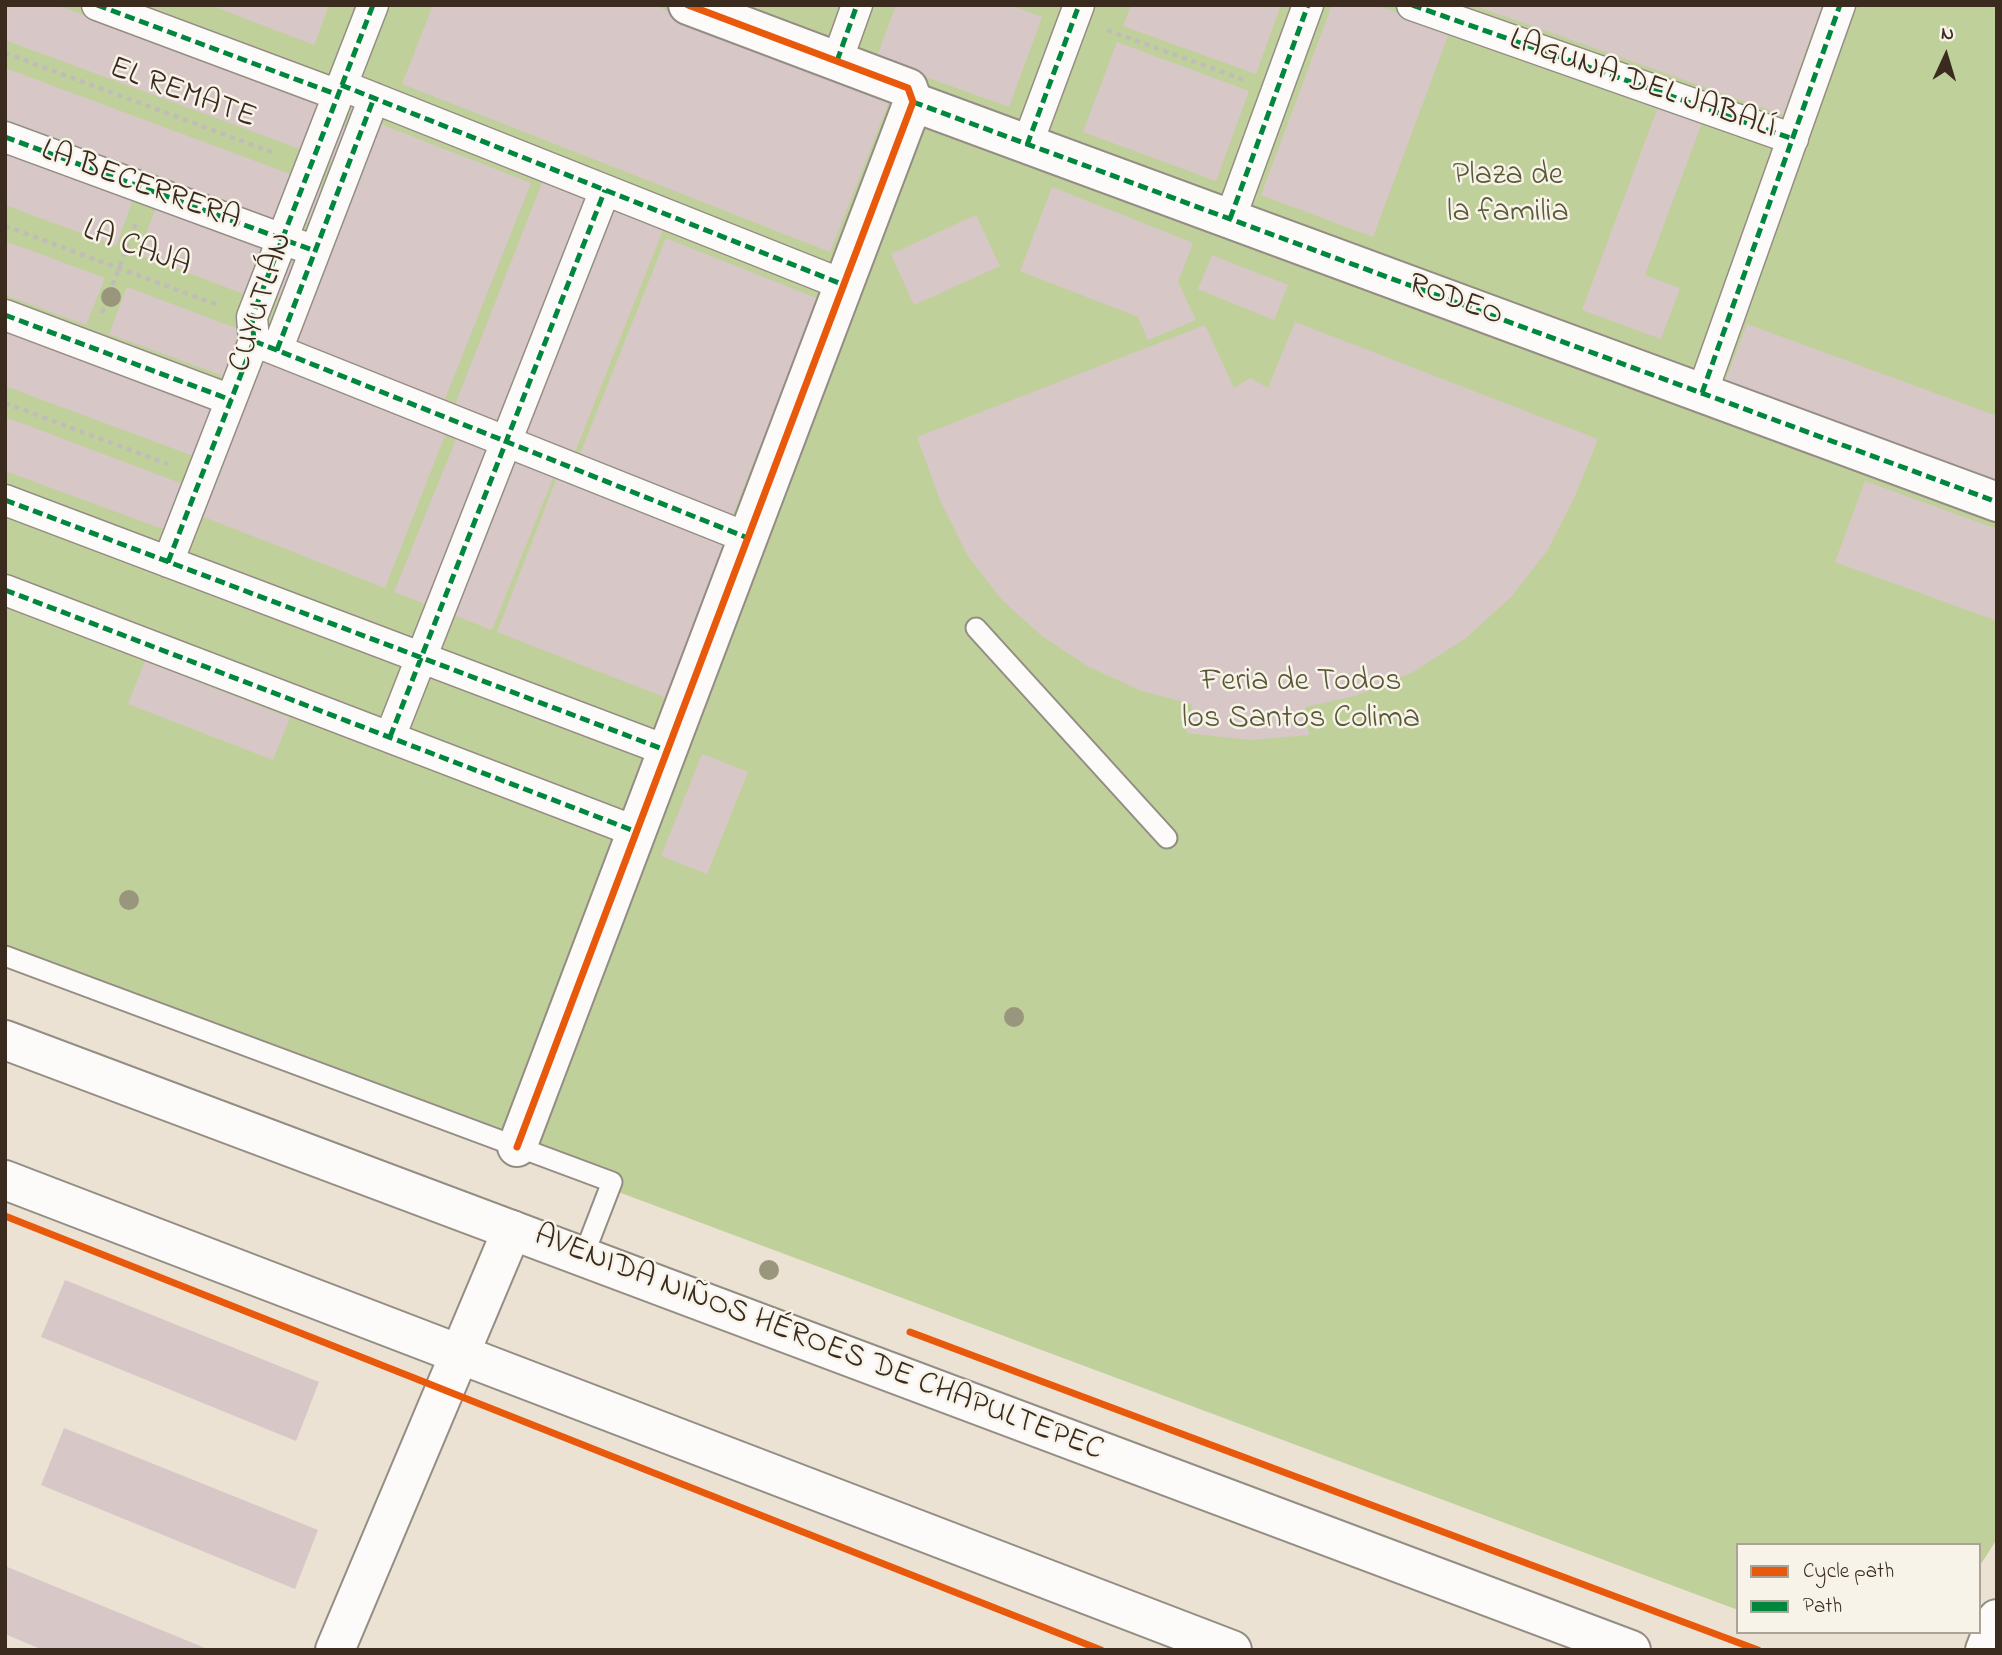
<!DOCTYPE html>
<html>
<head>
<meta charset="utf-8">
<style>
	body { margin:0 }
	#map { position:relative; width:2002px; height:1655px; overflow:hidden; background:#ebe2d4; font-family:"Indie Flower",sans-serif }
	canvas { display:block }
	.frame { position:absolute; inset:0; border:7px solid #3b2a1e; pointer-events:none }
	.legend { position:absolute; left:1736px; top:1543px; width:245px; height:91px; box-sizing:border-box; background:#f7f3e8; border:2px solid #aca397; margin:0; padding:9px 12px; list-style:none; font-size:21px; color:#3b2a1e }
	.legend li { display:flex; align-items:center; gap:14px; height:35px }
	.legend b { width:35px; border:2px solid #aca397 }
	.north { position:absolute; left:1911px; top:21px; width:70px; height:70px; -webkit-text-stroke:5px #f7f3e8; paint-order:stroke; rotate:4deg; font-size:19px; font-weight:700; line-height:28px; text-align:center; color:#3b2a1e }
	.north::after { content:''; display:block; margin:auto; width:24px; height:32px; background:#3b2a1e; clip-path:polygon(50% 0,100% 100%,50% 72%,0 100%) }
</style>
</head>
<body>
<div id="map">
<canvas width="2002" height="1655"></canvas>
<div class="frame"></div>
<ul class="legend">
<li><b style="height:9px;background:#e8590c"></b>Cycle path</li>
<li><b style="height:9px;background:#00873e"></b>Path</li>
</ul>
<div class="north">N</div>
</div>
<script>
const context = document.querySelector('canvas').getContext('2d');
context.lineJoin = 'round';
function fillPath(path, color) { context.fillStyle = color; context.fill(path, 'evenodd'); }
const poly = rows => new Path2D(rows.map(r => 'M' + r).join(''));
function stroke(path, color, width, dash) { context.strokeStyle = color; context.lineWidth = width; context.lineCap = dash ? 'butt' : 'round'; context.setLineDash(dash || []); context.stroke(path); }
function label(font, color, halo, rows, align = 'center') {
  context.font = font + ' "Indie Flower",sans-serif'; context.lineWidth = 5; context.setLineDash([]); context.textBaseline = 'middle'; context.strokeStyle = halo; context.fillStyle = color; for (const [text, x, y, turn = 0] of rows) {
    context.save(); context.translate(x, y); context.rotate((+turn || 0) * Math.PI / 180); context.textAlign = isNaN(turn) ? turn : align; if (halo) context.strokeText(text, 0, 0); context.fillText(text, 0, 0); context.restore();
  }
}
fillPath(poly([
	[5,5,1997,5,1997,1539,1979,1567,1979,1545,1738,1545,1738,1610,5,963]
]), '#c0d09b');
fillPath(poly([
	[5,5,57,5,325,106,308,152,5,40],
	[210,5,329,5,314,45],
	[433,5,653,5,890,99,830,252,402,84],
	[896,5,1010,5,1042,17,1009,107,876,59],
	[1131,5,1281,5,1256,74,1123,26],
	[1332,5,1376,5,1449,33,1373,237,1261,195],
	[1473,5,1822,5,1783,115],
	[1117,42,1249,91,1216,181,1083,132],
	[5,68,298,177,280,224,5,122],
	[1658,107,1702,123,1645,275,1680,288,1661,339,1582,310],
	[336,123,357,131,343,166,323,157],
	[378,123,531,183,443,404,291,344],
	[5,152,133,199,116,246,5,205],
	[544,178,665,225,573,457,563,453,492,630,394,592,466,415,453,410],
	[313,184,333,192,319,227,299,218],
	[1052,187,1193,243,1178,282,1196,320,1148,340,1138,317,1020,271],
	[156,208,270,250,252,297,138,254],
	[976,215,1000,266,914,305,891,254],
	[666,238,819,299,731,519,578,459],
	[5,241,105,278,86,325,5,295],
	[1212,255,1288,285,1274,320,1198,289],
	[284,260,304,267,291,301,270,294],
	[127,287,241,330,224,376,109,334],
	[1295,322,1598,439,1574,498,1547,551,1510,598,1466,638,1413,672,1355,696,1305,707,1309,735,1250,740,1187,733,1192,704,1142,691,1089,667,1042,636,1002,600,968,556,940,500,917,437,1205,325,1234,388,1250,378,1268,388],
	[1747,324,1997,416,1997,487,1723,387],
	[5,332,217,411,199,458,5,386],
	[261,358,447,430,385,588,199,515],
	[5,417,188,486,171,532,5,471],
	[558,475,737,546,677,702,497,632],
	[1865,481,1997,529,1997,621,1835,562],
	[145,661,290,718,273,760,128,704],
	[702,754,748,772,707,874,661,856],
	[65,1280,319,1382,296,1441,41,1337],
	[64,1428,318,1530,295,1589,41,1485],
	[5,1566,210,1650,43,1650,5,1634]
]), '#d8c7c7');
const service = poly([
	[976,628,1167,838],
	[5,956,612,1182,583,1257]
]);
const pedestrian = poly([
	[97,5,338,95],
	[1412,5,1793,139],
	[837,61,857,5],
	[341,85,844,285],
	[5,137,315,251],
	[1027,145,1079,5],
	[1230,219,1308,5],
	[5,315,231,400],
	[254,341,748,538],
	[277,350,374,98],
	[1702,393,1840,5],
	[5,500,668,751],
	[168,562,254,341,252,317,373,5],
	[5,590,637,832],
	[390,737,605,190]
]);
const minor = poly([
	[913,102,1997,502],
	[517,1147,913,102,908,88,688,5],
	[335,1650,512,1230]
]);
const secondary = poly([
	[5,1040,1631,1650],
	[5,1180,1232,1650],
	[1985,1650,1997,1619]
]);
stroke(service, '#948d84', 23);
stroke(pedestrian, '#948d84', 33);
stroke(minor, '#948d84', 42);
stroke(secondary, '#948d84', 42);
stroke(poly([
	[1107,30,1244,80],
	[5,53,277,154],
	[5,226,218,305],
	[102,313,136,223],
	[5,403,168,464]
]), '#c0bcb8', 4.5, [5, 5]);
stroke(service, '#fcfbf9', 19);
stroke(pedestrian, '#fcfbf9', 30);
stroke(minor, '#fcfbf9', 38);
stroke(secondary, '#fcfbf9', 38);
stroke(poly([
	[97,5,338,95],
	[1412,5,1793,139],
	[837,61,857,5],
	[341,85,844,285],
	[913,102,1997,502],
	[5,137,315,251],
	[1027,145,1079,5],
	[1230,219,1308,5],
	[5,315,231,400],
	[254,341,748,538],
	[277,350,374,98],
	[1702,393,1840,5],
	[5,500,668,751],
	[168,562,254,341,252,317,373,5],
	[5,590,637,832],
	[390,737,605,190]
]), '#00873e', 5, [10, 5]);
stroke(poly([
	[517,1147,913,102,908,88,688,5],
	[5,1216,1101,1650],
	[910,1332,1758,1650]
]), '#e8590c', 7);
context.fillStyle = '#9a967d';
for (const [x, y] of [
	[111,297],
	[129,900],
	[1014,1017],
	[769,1270]
]) { context.beginPath(); context.arc(x, y, 10, 0, 2 * Math.PI); context.fill(); }
label('32px', '#3b2a1e', '#f7f3e8', [
	["LAGUNA DEL JABALÍ",1642,86,19],
	["EL REMATE",182,95,20],
	["LA BECERRERA",140,187,20],
	["LA CAJA",136,250,20],
	["RODEO",1455,302,20],
	["CUYUTLÁN",263,303,-72],
	["AVENIDA NIÑOS HÉROES DE CHAPULTEPEC",818,1345,21]
]);
label('32px', '#585836', '#f7f3e8', [
	["Plaza de",1508,178],
	["la familia",1508,215],
	["Feria de Todos",1301,684],
	["los Santos Colima",1301,721]
]);
</script>
</body>
</html>
